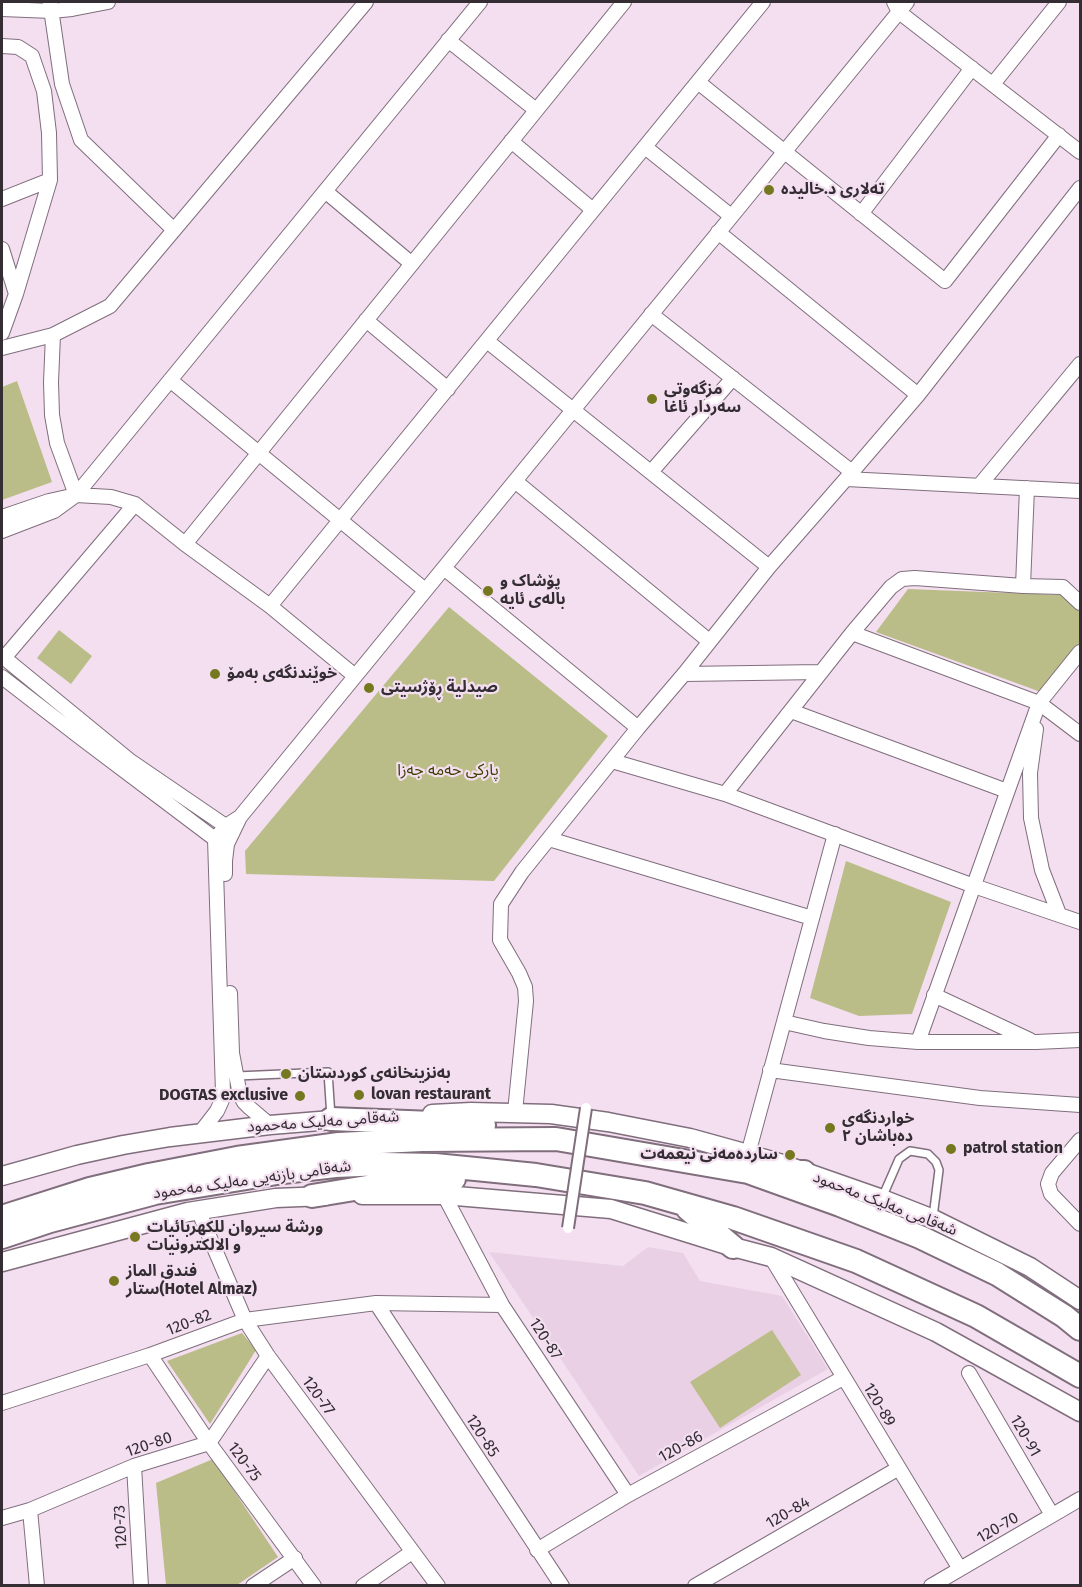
<!DOCTYPE html>
<html>
<head>
<meta charset="utf-8">
<style>
	body { margin:0 }
	#map { position:relative; width:1082px; height:1587px; overflow:hidden; background:#f3dff0; font-family:"Fira Sans",sans-serif }
	canvas { display:block }
	.frame { position:absolute; inset:0; border:3px solid #342d33; pointer-events:none }
</style>
</head>
<body>
<div id="map">
<canvas width="1082" height="1587"></canvas>
<div class="frame"></div>
</div>
<script>
const context = document.querySelector('canvas').getContext('2d');
context.lineJoin = 'round';
function fillPath(path, color) { context.fillStyle = color; context.fill(path, 'evenodd'); }
const poly = rows => new Path2D(rows.map(r => 'M' + r).join(''));
function stroke(path, color, width, dash) { context.strokeStyle = color; context.lineWidth = width; context.lineCap = dash ? 'butt' : 'round'; context.setLineDash(dash || []); context.stroke(path); }
function label(font, color, halo, rows, align = 'center') {
  context.font = font + ' "Fira Sans","Noto Sans Arabic",sans-serif'; context.lineWidth = 4.5; context.setLineDash([]); context.textBaseline = 'middle'; context.strokeStyle = halo; context.fillStyle = color; for (const [text, x, y, turn = 0] of rows) {
    context.save(); context.translate(x, y); context.rotate((+turn || 0) * Math.PI / 180); context.textAlign = isNaN(turn) ? turn : align; if (halo) context.strokeText(text, 0, 0); context.fillText(text, 0, 0); context.restore();
  }
}
fillPath(poly([
	[648,1247,683,1253,700,1281,782,1296,828,1369,639,1476,489,1252,623,1266]
]), '#e9d0e5');
fillPath(poly([
	[17,381,52,482,2,500,2,387],
	[908,589,1062,595,1080,610,1080,656,1049,695,876,632],
	[449,607,608,736,494,881,246,874,245,851],
	[59,630,92,656,71,684,37,658],
	[846,861,951,902,912,1014,859,1016,810,998],
	[772,1330,801,1375,720,1428,690,1382],
	[242,1333,256,1350,210,1424,167,1361],
	[213,1459,278,1557,237,1585,166,1585,156,1483]
]), '#babd87');
const service = poly([
	[237,1076,328,1072,331,1117],
	[882,1198,899,1159,910,1151,928,1154,936,1162,939,1170,933,1217]
]);
const minor = poly([
	[50,2,62,84,81,140,174,230],
	[894,2,899,12,1080,152],
	[2,9,52,11,72,9,108,2],
	[448,40,536,110],
	[2,46,18,47,32,56,44,91,49,133,50,180,16,294,2,333],
	[698,82,945,281,1059,135],
	[993,84,1059,2],
	[511,141,593,210],
	[645,147,731,216],
	[325,191,412,264],
	[2,199,50,180],
	[861,214,972,68],
	[718,232,918,395],
	[2,249,16,294],
	[651,314,852,472],
	[366,320,448,389],
	[53,335,51,382,52,415,57,443,76,495],
	[487,341,769,567],
	[2,348,53,335,110,306,366,2],
	[170,380,425,590],
	[651,472,733,378],
	[846,479,1080,491],
	[515,481,709,641],
	[979,486,1080,364],
	[2,517,49,501,76,495,111,497,135,504,185,544,270,606,355,676],
	[2,531,54,511,76,495,480,2],
	[185,544,624,2],
	[444,568,638,728],
	[1023,586,1027,488],
	[270,606,763,2],
	[852,633,1039,703,1080,734],
	[2,656,129,760,233,831],
	[4,658,135,504],
	[684,674,820,672],
	[2,677,81,738,215,839,223,843],
	[791,711,1007,791],
	[1036,729,1030,773,1031,818,1042,870,1059,914],
	[612,761,725,794,974,886,1080,922],
	[725,794,852,633,891,587,902,579,915,578,1023,586,1063,587,1080,603],
	[549,839,812,918],
	[225,874,225,861,227,844,240,817],
	[230,993,232,1053,240,1095,244,1102,250,1108,270,1125],
	[934,995,1030,1040],
	[784,1022,824,1031,869,1038,918,1042,1036,1042,1080,1040],
	[918,1042,1039,703,1080,652],
	[770,1070,980,1098,1080,1105],
	[515,1112,526,1001,525,987,519,973,500,940,501,904,522,872,638,728,684,674,769,567,852,472,918,395,1080,188],
	[200,1133,217,1111,222,1100,223,1093,215,839,226,826,240,817,907,2],
	[1080,1140,1052,1173,1048,1184,1051,1194,1080,1224],
	[748,1154,835,834],
	[444,1195,502,1305,628,1495],
	[198,1210,245,1320,268,1356,438,1586],
	[771,1257,960,1569],
	[376,1303,562,1586],
	[150,1355,209,1443,314,1586],
	[969,1373,1052,1515],
	[2,1403,150,1355,245,1320,376,1303,502,1305],
	[134,1466,141,1586],
	[30,1510,37,1586],
	[2,1518,30,1510,134,1466,209,1443,268,1356],
	[537,1550,628,1495,843,1378],
	[253,1586,295,1558],
	[363,1586,412,1552],
	[695,1586,899,1468],
	[931,1586,1080,1499]
]);
const secondary = poly([
	[432,1114,471,1112,551,1114,608,1122,690,1138,748,1154,779,1163,882,1199,933,1219,1030,1267,1080,1300],
	[2,1176,77,1155,123,1145,170,1137,270,1125,344,1119],
	[362,1195,444,1195,611,1209,733,1247,771,1257,936,1332,1080,1412],
	[2,1262,188,1212,276,1198,325,1196]
]);
const trunk = poly([
	[331,1119,484,1125],
	[764,1172,804,1172],
	[312,1196,385,1184,454,1179],
	[688,1209,733,1247],
	[2,1217,90,1189,149,1175,237,1158,339,1144,422,1140,556,1139,748,1172,840,1205,920,1237,997,1274,1064,1316,1080,1329],
	[2,1237,50,1221,155,1193,283,1172,335,1166,383,1164,435,1165,536,1175,645,1193,733,1218,856,1261,976,1316,1080,1376]
]);
stroke(service, '#806e7d', 10);
stroke(minor, '#806e7d', 16);
stroke(secondary, '#806e7d', 21);
stroke(trunk, '#806e7d', 26);
stroke(service, '#fff', 7);
stroke(minor, '#fff', 14);
stroke(secondary, '#fff', 18);
stroke(trunk, '#fff', 22);
const pedestrianBridge = poly([
	[568,1228,586,1108]
]);
stroke(pedestrianBridge, '#806e7d', 14, []);
stroke(pedestrianBridge, '#fff', 10);
for (const [x, y, r, color] of [
	[769,190,6,"#76781f"],
	[652,399,6,"#76781f"],
	[488,591,6,"#76781f"],
	[215,674,6,"#76781f"],
	[369,688,6,"#76781f"],
	[286,1074,6,"#76781f"],
	[359,1095,6,"#76781f"],
	[300,1096,6,"#76781f"],
	[830,1128,6,"#76781f"],
	[951,1149,6,"#76781f"],
	[790,1155,6,"#76781f"],
	[135,1237,6,"#76781f"],
	[114,1281,6,"#76781f"]
]) { const dot = new Path2D(); dot.arc(x, y, r, 0, 2 * Math.PI); context.fillStyle = color; context.fill(dot); stroke(dot, '#f3dff0', 2); }
label('bold 16px', '#342d33', '#f3dff0', [
	["تەلاری د.خالیدە",781,190],
	["مزگەوتی",664,390],
	["سەردار ئاغا",664,408],
	["پۆشاک و",500,582],
	["بالەی ئایە",500,600],
	["خوێندنگەی بەمۆ",227,674],
	["صيدلية ڕۆژسیتی",381,688],
	["بەنزینخانەی کوردستان",298,1074],
	["lovan restaurant",371,1095],
	["DOGTAS exclusive",288,1096,"right"],
	["خواردنگەی",842,1119],
	["دەباشان ٢",842,1137],
	["patrol station",963,1149],
	["ساردەمەنی نیعمەت",778,1155,"right"],
	["ورشة سيروان للكهربائيات",147,1228],
	["و الالكترونيات",147,1246],
	["فندق الماز",126,1272],
	["ستار(Hotel Almaz)",126,1290]
], 'left');
label('16px', '#3e3f00', '#f3dff0', [
	["پارکی حەمە جەزا",448,771]
]);
label('16px', '#342d33', '#f3dff0', [
	["شەقامی مەلیک مەحمود",323,1122,-4],
	["شەقامی بازنەیی مەلیک مەحمود",252,1180,-8],
	["شەقامی مەلیک مەحمود",885,1204,21],
	["120-82",189,1323,-21],
	["120-87",545,1339,57],
	["120-77",318,1396,54],
	["120-89",879,1405,59],
	["120-85",482,1436,57],
	["120-91",1025,1436,60],
	["120-80",149,1445,-19],
	["120-86",681,1447,-29],
	["120-75",244,1462,53],
	["120-84",788,1513,-30],
	["120-73",121,1527,-93],
	["120-70",998,1528,-30]
]);
</script>
</body>
</html>
